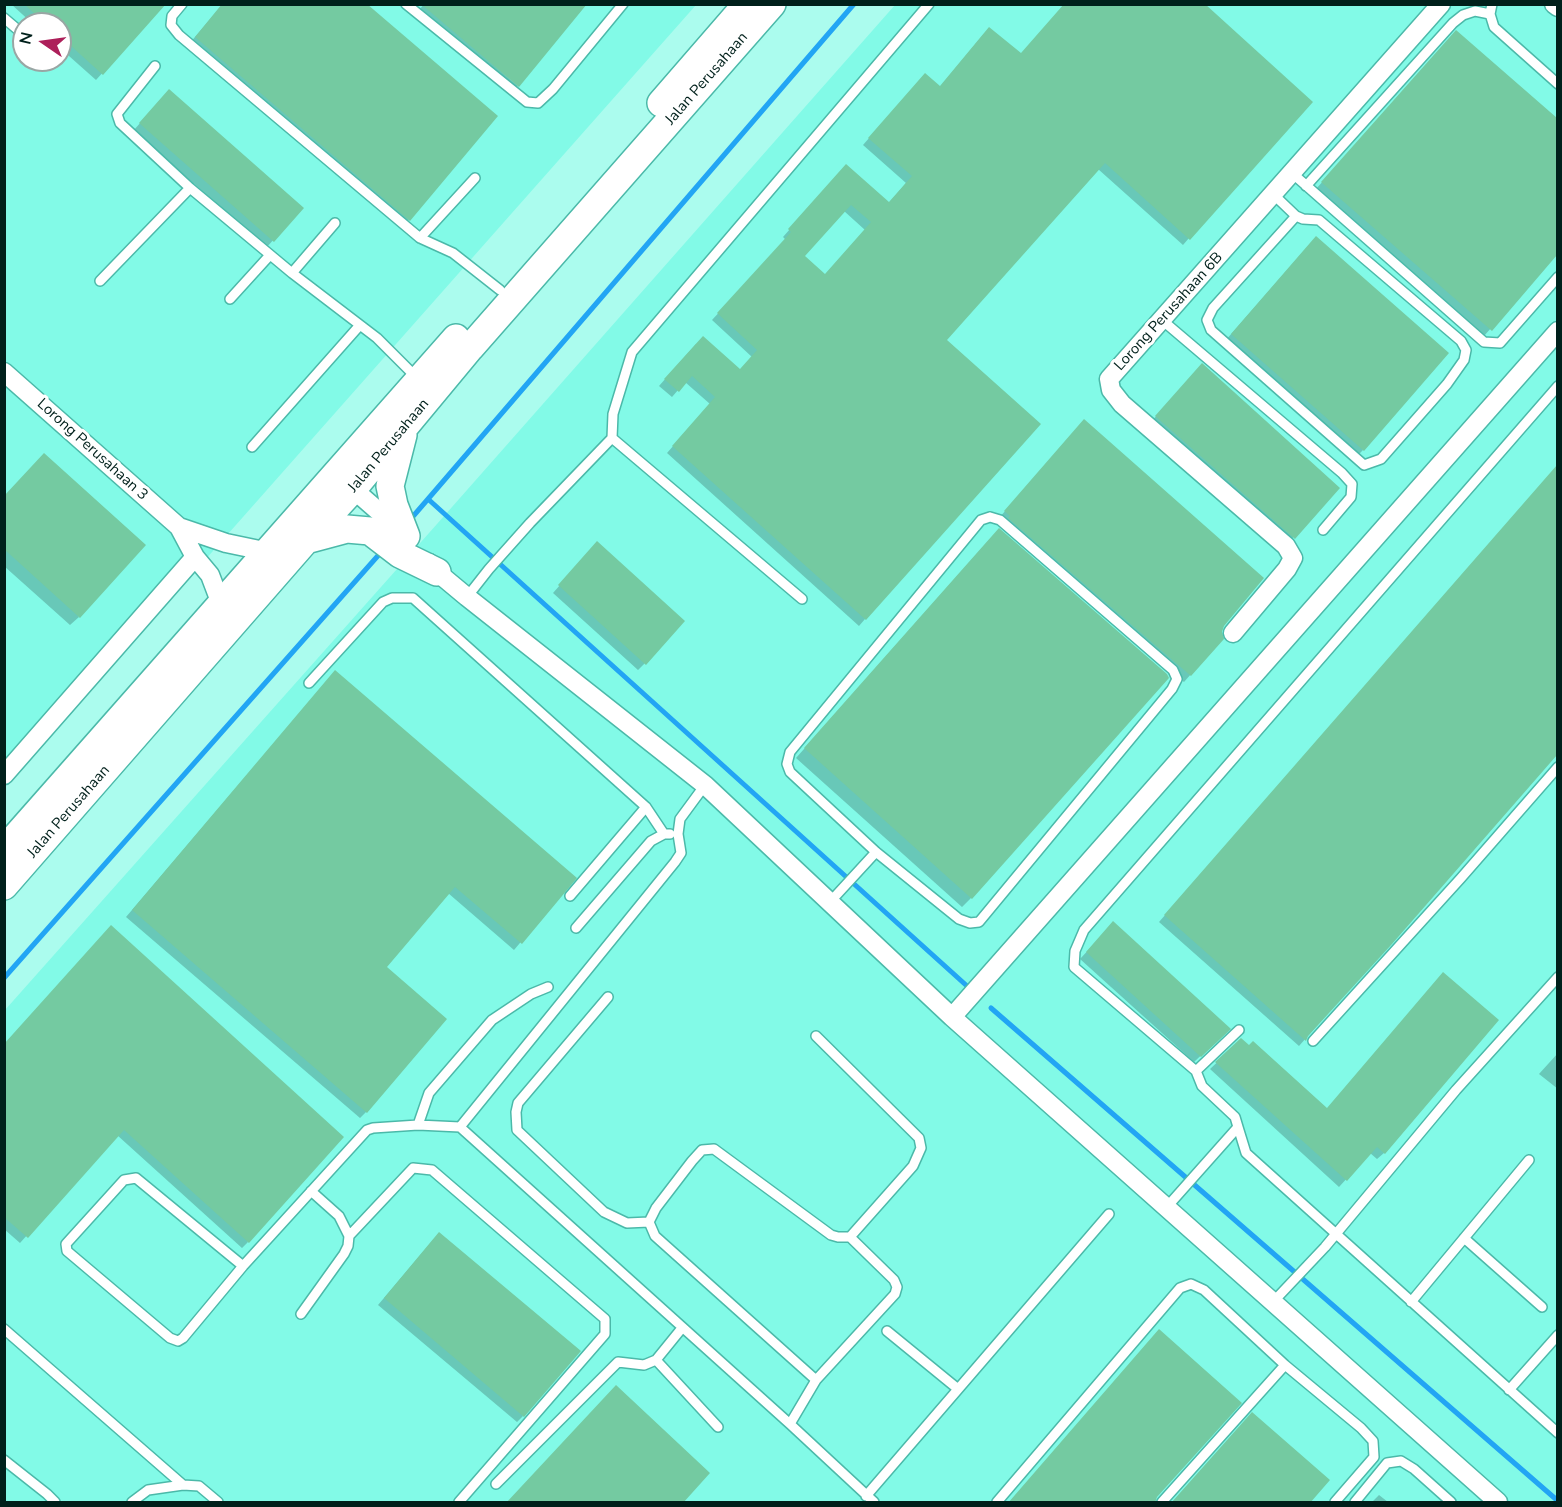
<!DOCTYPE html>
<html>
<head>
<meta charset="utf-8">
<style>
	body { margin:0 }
	#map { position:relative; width:1562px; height:1507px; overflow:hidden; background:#abfcee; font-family:"Nunito Sans",sans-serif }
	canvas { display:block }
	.frame { position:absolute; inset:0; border:6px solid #00201b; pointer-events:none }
	.north { position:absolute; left:12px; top:12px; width:60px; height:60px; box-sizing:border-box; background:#fff; border:2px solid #99a6a4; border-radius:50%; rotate:283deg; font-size:16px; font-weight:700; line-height:24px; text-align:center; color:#00201b }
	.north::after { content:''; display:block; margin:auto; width:21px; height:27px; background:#ad1f5a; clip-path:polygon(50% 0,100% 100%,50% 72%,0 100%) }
</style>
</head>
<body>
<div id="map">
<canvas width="1562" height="1507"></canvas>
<div class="frame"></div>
<div class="north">N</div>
</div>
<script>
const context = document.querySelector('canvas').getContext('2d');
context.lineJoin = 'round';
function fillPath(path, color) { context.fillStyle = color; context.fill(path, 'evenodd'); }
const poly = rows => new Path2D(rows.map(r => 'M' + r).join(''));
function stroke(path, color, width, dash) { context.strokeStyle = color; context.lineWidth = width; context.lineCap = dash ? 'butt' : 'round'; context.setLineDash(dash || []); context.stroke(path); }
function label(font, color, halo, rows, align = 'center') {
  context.font = font + ' "Nunito Sans",sans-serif'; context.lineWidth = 6; context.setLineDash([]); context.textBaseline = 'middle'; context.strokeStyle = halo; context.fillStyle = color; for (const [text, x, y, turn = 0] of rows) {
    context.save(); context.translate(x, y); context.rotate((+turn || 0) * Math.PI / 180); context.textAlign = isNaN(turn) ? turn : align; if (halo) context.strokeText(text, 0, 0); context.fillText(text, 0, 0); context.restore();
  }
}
fillPath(poly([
	[5,5,696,5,5,786],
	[24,24,60,24,60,60,24,60],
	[895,5,1557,5,1557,1502,5,1502,5,1010,437,524]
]), '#82fae7');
fillPath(poly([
	[11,4,164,4,96,80,60,48,60,24,33,24],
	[223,4,409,220,402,226,189,44],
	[424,4,518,86,511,92,417,13],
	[1456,32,1558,120,1558,252,1484,336,1316,189],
	[983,35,1189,238,1183,245,1098,169,945,340,865,619,859,626,667,453,710,404,685,382,672,397,659,386,696,344,740,371,752,357,712,320,786,240,783,237,840,172,889,203,906,183,863,145,919,81,940,87],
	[844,211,865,230,824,276,803,256],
	[162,98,302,208,266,248,134,130],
	[1310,244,1363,450,1357,456,1225,341],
	[1196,372,1338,488,1287,544,1150,423],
	[1078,428,1223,625,1220,631,1222,639,1184,682,1003,525,999,518],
	[1558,466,1558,752,1299,1046,1159,922],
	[4,497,79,617,70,625,4,566],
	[990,539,971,898,962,907,796,758],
	[591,550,645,663,638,670,553,593],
	[329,679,575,878,514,950,448,893,385,968,366,1112,360,1118,126,917],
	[1107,930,1229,1029,1194,1062,1080,959],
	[105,934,248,1242,242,1248,117,1135,20,1243,4,1229,4,1045],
	[1497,1020,1384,1153,1377,1159,1370,1153,1339,1187,1210,1069,1241,1040,1327,1110],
	[1558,1053,1558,1089,1539,1074],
	[433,1240,523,1416,517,1422,378,1305],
	[1379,1495,1388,1502,1372,1502]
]), '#0003');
stroke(poly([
	[854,4,428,499,967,986],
	[409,521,428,499],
	[4,978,383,550],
	[991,1008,1558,1501]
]), '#22a5f4', 5);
fillPath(poly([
	[24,4,166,4,103,75,60,36,60,24,46,24],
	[222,4,367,4,498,116,410,221,195,37],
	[421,4,587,4,519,87],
	[1064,4,1205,4,1313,102,1190,240,1105,163,947,340,1041,424,866,620,672,446,715,397,692,376,679,392,664,379,703,336,740,369,757,350,717,313,791,232,788,229,846,164,889,202,912,176,868,138,925,73,940,86,989,27,1021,53],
	[851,205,871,222,825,274,805,256],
	[1456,30,1557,118,1557,255,1492,331,1321,182],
	[169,89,304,208,274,242,139,123],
	[1316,236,1449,353,1364,451,1231,334],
	[1202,363,1340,488,1295,539,1155,416],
	[1084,419,1264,578,1224,626,1222,632,1224,639,1191,676,1008,518,1010,516,1004,511],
	[44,453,146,545,80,618,4,549,4,496],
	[1557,465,1557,755,1392,944,1308,1036,1306,1041,1164,915],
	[999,528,1167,674,1169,678,972,899,804,748],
	[597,541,685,621,646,665,558,585],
	[335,670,577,878,522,944,455,887,387,967,447,1019,367,1113,132,910],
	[1113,921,1231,1029,1201,1057,1086,952],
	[111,925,344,1137,249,1243,124,1130,28,1238,4,1217,4,1044],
	[1443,972,1499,1020,1385,1154,1377,1147,1347,1181,1215,1062,1241,1038,1249,1045,1253,1041,1327,1108],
	[439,1232,581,1351,524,1417,384,1298],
	[1159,1329,1242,1403,1157,1497,1155,1503,1008,1503],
	[616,1385,710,1473,683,1503,506,1503],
	[1252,1412,1330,1480,1310,1503,1171,1503]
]), '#74caa1');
const lane = poly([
	[182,4,172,16,171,25,179,35,420,238,453,253,500,290],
	[406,4,527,102,538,103,553,89,623,4],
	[1492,4,1490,14,1494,27,1558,84],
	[4,18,24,35],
	[155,66,117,114,120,123,190,188,292,273,377,338,417,378],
	[1292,173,1484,342,1500,343,1558,277],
	[1306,186,1453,23,1463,15,1475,11,1490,14],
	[1273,194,1296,216,1303,219,1319,220,1461,341,1466,350,1464,360,1447,384,1381,459,1364,465,1211,330,1207,320,1213,308,1296,216],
	[420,238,475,178],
	[292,273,335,223],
	[100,281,190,188],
	[230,299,270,255],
	[1162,320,1342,473,1352,484,1351,497,1323,530],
	[612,438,613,414,632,352,929,4],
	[252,447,360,325],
	[990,517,1000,520,1173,670,1177,679,1172,689,979,922,970,923,959,919,876,852,790,772,787,764,790,752,981,520,990,517],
	[467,597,489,569,530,523,612,438,802,599],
	[309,683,383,602,392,598,413,598,646,807,664,834],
	[705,785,680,819,678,834,681,853,675,862,460,1127,790,1424,874,1502],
	[570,896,646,807],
	[830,902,876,852],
	[576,928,651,841,664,834,670,834],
	[608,997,518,1103,516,1112,517,1130,604,1212,627,1223,649,1222],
	[816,1036,919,1138,921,1148,913,1166,850,1237],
	[1313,1041,1461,878,1558,767],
	[1196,1071,1074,967,1075,951,1084,930,1558,386],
	[418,1125,429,1093,492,1020,531,994,548,987],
	[1238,1127,1246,1153,1256,1162,1558,1433],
	[1166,1208,1238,1127,1235,1117,1202,1086,1196,1071,1239,1030],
	[349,1236,413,1168,432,1170,605,1319,605,1334,459,1502],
	[1464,1238,1542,1307],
	[243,1266,136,1178,124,1180,66,1244,67,1251,170,1338,178,1341,183,1338,243,1266,367,1130,373,1128,418,1125,460,1127],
	[1273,1302,1325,1247,1456,1090,1558,977],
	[1411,1302,1529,1160],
	[301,1314,344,1254,348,1246,349,1236,339,1216,311,1191],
	[4,1329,183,1485],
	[887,1331,958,1389],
	[656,1360,718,1427],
	[1509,1390,1558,1335],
	[790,1424,816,1380,895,1294,897,1287,894,1280,850,1237,838,1237,831,1235,714,1149,702,1150,692,1161,656,1208,649,1222,655,1236,816,1380],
	[4,1460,47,1494,55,1502],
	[496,1484,618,1362,644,1365,656,1360,682,1328],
	[866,1496,1109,1214],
	[132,1502,148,1490,183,1485,199,1486,218,1502],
	[997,1502,1180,1288,1191,1284,1204,1290,1285,1365,1361,1428,1373,1441,1374,1457,1335,1502],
	[1162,1502,1285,1365],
	[1355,1502,1387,1463,1401,1461,1414,1469,1451,1502]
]);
const street = poly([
	[1554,4,1558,7],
	[4,372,179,527,195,557,210,575,221,604],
	[345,482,401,531],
	[179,527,226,543,269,552],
	[429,563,437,572,467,597,705,785,952,1017,1498,1502],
	[1233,633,1287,569,1293,558,1286,546,1122,404,1111,390,1109,379,1441,4],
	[4,775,195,557],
	[952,1017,1558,331]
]);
const primary = poly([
	[661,103,747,4],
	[403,435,390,486,394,505,406,536],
	[306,540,347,529,370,531,400,554,437,572],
	[4,850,456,338],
	[4,886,306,540,353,489,470,348,772,4]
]);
stroke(lane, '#4bb9a9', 12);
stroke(street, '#4bb9a9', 21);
stroke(primary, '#4bb9a9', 30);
stroke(lane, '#fff', 9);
stroke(street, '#fff', 18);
stroke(primary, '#fff', 27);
label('15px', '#00201b', '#fff', [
	["Jalan Perusahaan",707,79,-49],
	["Lorong Perusahaan 6B",1169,312,-48],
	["Jalan Perusahaan",389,446,-50],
	["Lorong Perusahaan 3",92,450,42],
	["Jalan Perusahaan",69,812,-49]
]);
</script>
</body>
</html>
